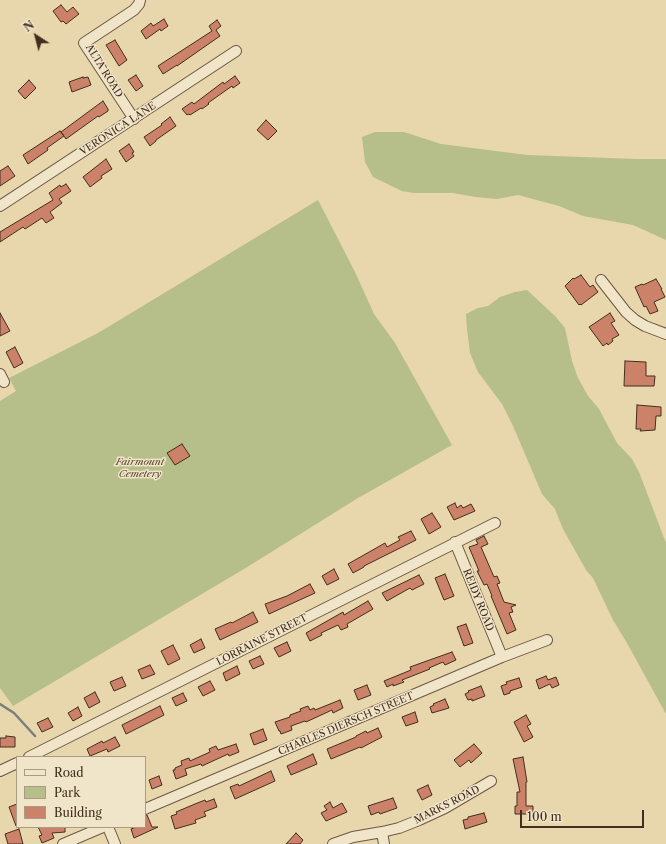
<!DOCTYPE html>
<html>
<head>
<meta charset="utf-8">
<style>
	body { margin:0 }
	#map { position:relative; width:666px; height:844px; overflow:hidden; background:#e8d6ac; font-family:"Libre Caslon Text",serif }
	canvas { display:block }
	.legend { position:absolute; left:16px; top:756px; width:130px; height:72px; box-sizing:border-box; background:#f0e4c9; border:1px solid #aa9b85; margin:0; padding:5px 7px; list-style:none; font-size:12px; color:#422e1e }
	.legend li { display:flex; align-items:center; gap:8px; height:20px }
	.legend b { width:20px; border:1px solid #aa9b85 }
	.north { position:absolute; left:16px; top:16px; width:40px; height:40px; -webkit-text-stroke:3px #f0e4c9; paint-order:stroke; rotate:324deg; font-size:11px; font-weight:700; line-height:16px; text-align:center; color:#422e1e }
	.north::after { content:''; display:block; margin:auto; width:14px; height:18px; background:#422e1e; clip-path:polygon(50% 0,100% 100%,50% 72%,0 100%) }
	.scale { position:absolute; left:520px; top:810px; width:124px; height:18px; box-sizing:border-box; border:2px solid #422e1e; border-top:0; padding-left:5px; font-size:12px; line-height:14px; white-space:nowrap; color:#422e1e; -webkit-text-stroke:3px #f0e4c9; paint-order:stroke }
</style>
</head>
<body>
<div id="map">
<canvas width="666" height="844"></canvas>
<ul class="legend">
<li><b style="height:5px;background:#f0e4c9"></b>Road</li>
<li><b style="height:11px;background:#b6be89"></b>Park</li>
<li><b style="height:11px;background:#cc8269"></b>Building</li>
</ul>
<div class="north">N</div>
<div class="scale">100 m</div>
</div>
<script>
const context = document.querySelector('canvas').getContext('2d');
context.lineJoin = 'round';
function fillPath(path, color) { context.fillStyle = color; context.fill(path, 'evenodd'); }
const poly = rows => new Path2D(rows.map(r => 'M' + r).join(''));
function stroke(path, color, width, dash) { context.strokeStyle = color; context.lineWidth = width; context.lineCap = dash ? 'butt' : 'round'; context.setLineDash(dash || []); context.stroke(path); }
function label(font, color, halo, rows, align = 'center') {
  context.font = font + ' "Libre Caslon Text",serif'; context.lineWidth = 3; context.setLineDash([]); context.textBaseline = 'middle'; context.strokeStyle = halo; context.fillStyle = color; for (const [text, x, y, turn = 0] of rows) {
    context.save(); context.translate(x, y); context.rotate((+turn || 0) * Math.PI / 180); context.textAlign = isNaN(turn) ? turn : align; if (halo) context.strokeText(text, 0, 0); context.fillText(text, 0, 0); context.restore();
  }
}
fillPath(poly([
	[375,132,404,132,441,144,527,155,636,159,666,159,666,240,633,225,583,216,559,206,518,195,497,199,476,197,453,193,414,193,402,191,373,177,365,162,362,137],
	[318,200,355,272,374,314,395,343,452,445,358,498,244,569,13,706,0,688,0,401,16,391,9,378,98,333],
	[527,290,555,316,565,328,572,361,578,378,588,396,599,409,617,443,632,459,639,472,666,543,666,714,627,643,613,620,593,578,586,570,563,529,555,509,542,494,513,426,502,404,478,372,470,353,467,329,466,314,478,308,488,306,500,297,515,292]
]), '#b6be89');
stroke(poly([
	[0,704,14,713,35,736]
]), '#798079', 2.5);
const building = poly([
	[61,5,67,12,73,7,79,14,66,24,63,21,61,22,53,11,61,5],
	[164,19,168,26,161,31,160,29,146,39,141,31,151,23,153,26,164,19],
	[217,20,221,26,216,30,220,36,177,66,177,65,163,74,158,66,212,31,209,26,217,20],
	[115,40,127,60,119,66,106,45,115,40],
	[136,75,143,86,136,91,128,80,136,75],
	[235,76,240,83,233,88,232,86,208,103,209,104,202,109,201,108,190,115,189,114,187,115,182,109,192,102,194,104,223,82,224,84,235,76],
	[83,77,83,78,88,77,91,85,72,92,69,82,83,77],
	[29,80,36,88,25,99,18,91,29,80],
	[103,101,108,109,108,111,99,117,98,116,66,139,61,132,103,101],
	[170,117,176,126,156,140,156,141,150,146,144,137,162,125,161,124,170,117],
	[266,120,277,131,268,140,257,130,266,120],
	[60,131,64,136,47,148,48,150,28,164,23,155,60,131],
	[129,144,134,152,132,153,134,156,126,162,119,151,129,144],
	[106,159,112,169,101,176,102,178,90,187,83,177,106,159],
	[8,166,15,176,0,186,0,171,8,166],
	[66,184,71,191,59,199,62,203,50,212,54,218,46,223,42,218,25,229,23,227,0,242,0,232,53,200,49,193,60,185,61,187,66,184],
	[581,275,590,287,593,285,598,292,581,305,580,304,579,305,565,286,573,278,574,279,581,275],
	[656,279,662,289,661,289,665,297,654,302,658,311,650,314,646,306,644,307,635,287,642,284,643,285,656,279],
	[0,313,10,331,0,336,0,313],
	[610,313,615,321,611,323,619,335,612,339,613,341,608,345,607,343,603,346,589,327,610,313],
	[15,347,23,363,14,368,6,352,15,347],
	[625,361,646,362,646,376,655,376,654,386,624,386,625,361],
	[637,405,661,407,661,416,656,416,655,430,640,431,641,429,636,429,637,405],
	[182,444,190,456,175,465,167,453,182,444],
	[455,503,457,508,461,505,463,508,471,504,475,511,454,520,447,507,455,503],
	[432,513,441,527,429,534,421,519,432,513],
	[411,531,416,540,364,566,364,567,353,573,348,564,385,543,387,547,400,540,398,537,411,531],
	[484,536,488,544,481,547,494,577,497,576,500,583,497,584,504,602,516,605,511,607,513,612,509,613,516,630,507,634,491,596,492,596,487,584,484,585,477,571,479,571,469,547,478,544,476,540,484,536],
	[334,569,339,579,327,585,322,576,334,569],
	[445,574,454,596,444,600,435,578,445,574],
	[419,575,424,584,412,590,410,588,387,601,382,593,419,575],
	[310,584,315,593,269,614,265,604,287,596,310,584],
	[368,601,373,609,347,624,348,627,341,630,338,625,321,633,322,635,310,641,306,633,343,612,344,615,368,601],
	[253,612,258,622,220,640,215,629,231,622,232,623,253,612],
	[466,624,473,643,464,646,457,627,466,624],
	[201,639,205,648,194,653,190,645,201,639],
	[287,642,291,651,279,657,274,648,287,642],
	[173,645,180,659,168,665,161,651,173,645],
	[452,652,456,660,445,665,443,662,429,668,430,669,402,680,404,682,393,686,393,684,387,687,384,681,411,670,410,667,452,652],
	[260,656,264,664,253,669,249,661,260,656],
	[150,665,155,674,142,679,138,670,150,665],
	[237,666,240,674,226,681,223,673,237,666],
	[546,676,548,680,556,677,559,685,552,688,550,684,539,689,536,680,546,676],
	[122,677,126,686,114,691,110,682,122,677],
	[519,678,522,687,510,691,510,693,504,695,501,686,507,684,506,682,519,678],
	[210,681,215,690,203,696,198,687,210,681],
	[367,685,371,695,358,700,354,690,367,685],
	[481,686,485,696,472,701,472,699,468,700,465,694,469,692,468,691,481,686],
	[95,692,100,702,89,708,84,698,95,692],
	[183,693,187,701,176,706,172,698,183,693],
	[445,699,449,708,432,713,430,707,434,705,433,704,445,699],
	[340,700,343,708,333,713,332,710,306,722,305,721,291,726,292,730,281,734,280,731,279,731,275,722,290,717,290,715,301,711,300,709,308,706,310,710,314,708,315,710,340,700],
	[160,706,164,715,126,734,122,725,160,706],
	[78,707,82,716,73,721,68,713,78,707],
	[415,712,418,722,406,726,402,717,415,712],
	[526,715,531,724,527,726,533,737,524,742,514,722,526,715],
	[48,718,53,727,42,732,37,723,48,718],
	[378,728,382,737,361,748,360,747,331,759,327,749,356,737,356,736,366,731,367,733,378,728],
	[263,729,267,740,254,745,250,734,263,729],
	[6,736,15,737,15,747,0,747,0,738,6,738,6,736],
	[115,737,120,746,108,752,107,749,90,756,87,749,102,741,103,743,115,737],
	[236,744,239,752,229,756,228,754,202,766,201,764,185,769,187,775,176,779,173,770,175,770,175,768,182,765,181,761,189,758,190,761,210,752,209,749,216,746,218,750,236,744],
	[474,744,482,753,471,763,469,760,460,767,454,760,474,744],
	[313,754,317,764,291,775,287,766,313,754],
	[523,757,527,782,526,782,526,806,533,806,533,813,528,813,528,814,515,814,515,806,517,806,517,792,520,792,513,759,523,757],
	[271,771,275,781,235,799,230,787,238,784,239,786,271,771],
	[159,776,162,785,152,789,149,780,159,776],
	[428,785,432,795,422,800,417,790,428,785],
	[393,798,397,808,380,814,379,812,371,815,368,806,393,798],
	[214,799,217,807,204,812,206,816,195,820,196,823,175,829,171,816,177,814,176,812,195,804,205,800,206,802,214,799],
	[330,802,333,808,342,803,347,812,326,821,321,813,327,810,324,806,330,802],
	[17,804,17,826,16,826,9,807,17,804],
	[484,813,487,822,465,829,463,820,468,819,468,817,484,813],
	[145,815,147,815,152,827,158,827,134,838,131,829,136,827,145,827,145,815],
	[38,827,65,827,65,832,52,833,54,838,42,843,39,836,42,835,38,827],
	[19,829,23,844,8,844,5,834,19,829],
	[296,833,303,840,300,844,286,844,296,833]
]);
fillPath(building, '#cc8269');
stroke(building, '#422e1e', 1);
const street = poly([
	[134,119,84,43,134,10,139,4,140,0],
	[0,206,236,51],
	[601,280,626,312,635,320,645,326,666,334],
	[0,374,4,382],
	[455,542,502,657],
	[29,757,495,523],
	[0,771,17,763],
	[145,809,502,657,547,640],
	[108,827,115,844],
	[382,832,384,844],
	[63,844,103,827],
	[333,844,353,837,382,832,399,828,419,820,445,808,491,781]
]);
stroke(street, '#6c5842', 12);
stroke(street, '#f0e4c9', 10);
label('10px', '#422e1e', '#f0e4c9', [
	["ALTA ROAD",104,71,58],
	["VERONICA LANE",118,129,-33],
	["REIDY ROAD",478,600,68],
	["LORRAINE STREET",262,640,-27],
	["CHARLES DIERSCH STREET",346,724,-23],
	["MARKS ROAD",447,805,-27]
]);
label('italic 10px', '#594b33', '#f0e4c9', [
	["Fairmount",140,462],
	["Cemetery",140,474]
]);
</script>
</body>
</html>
